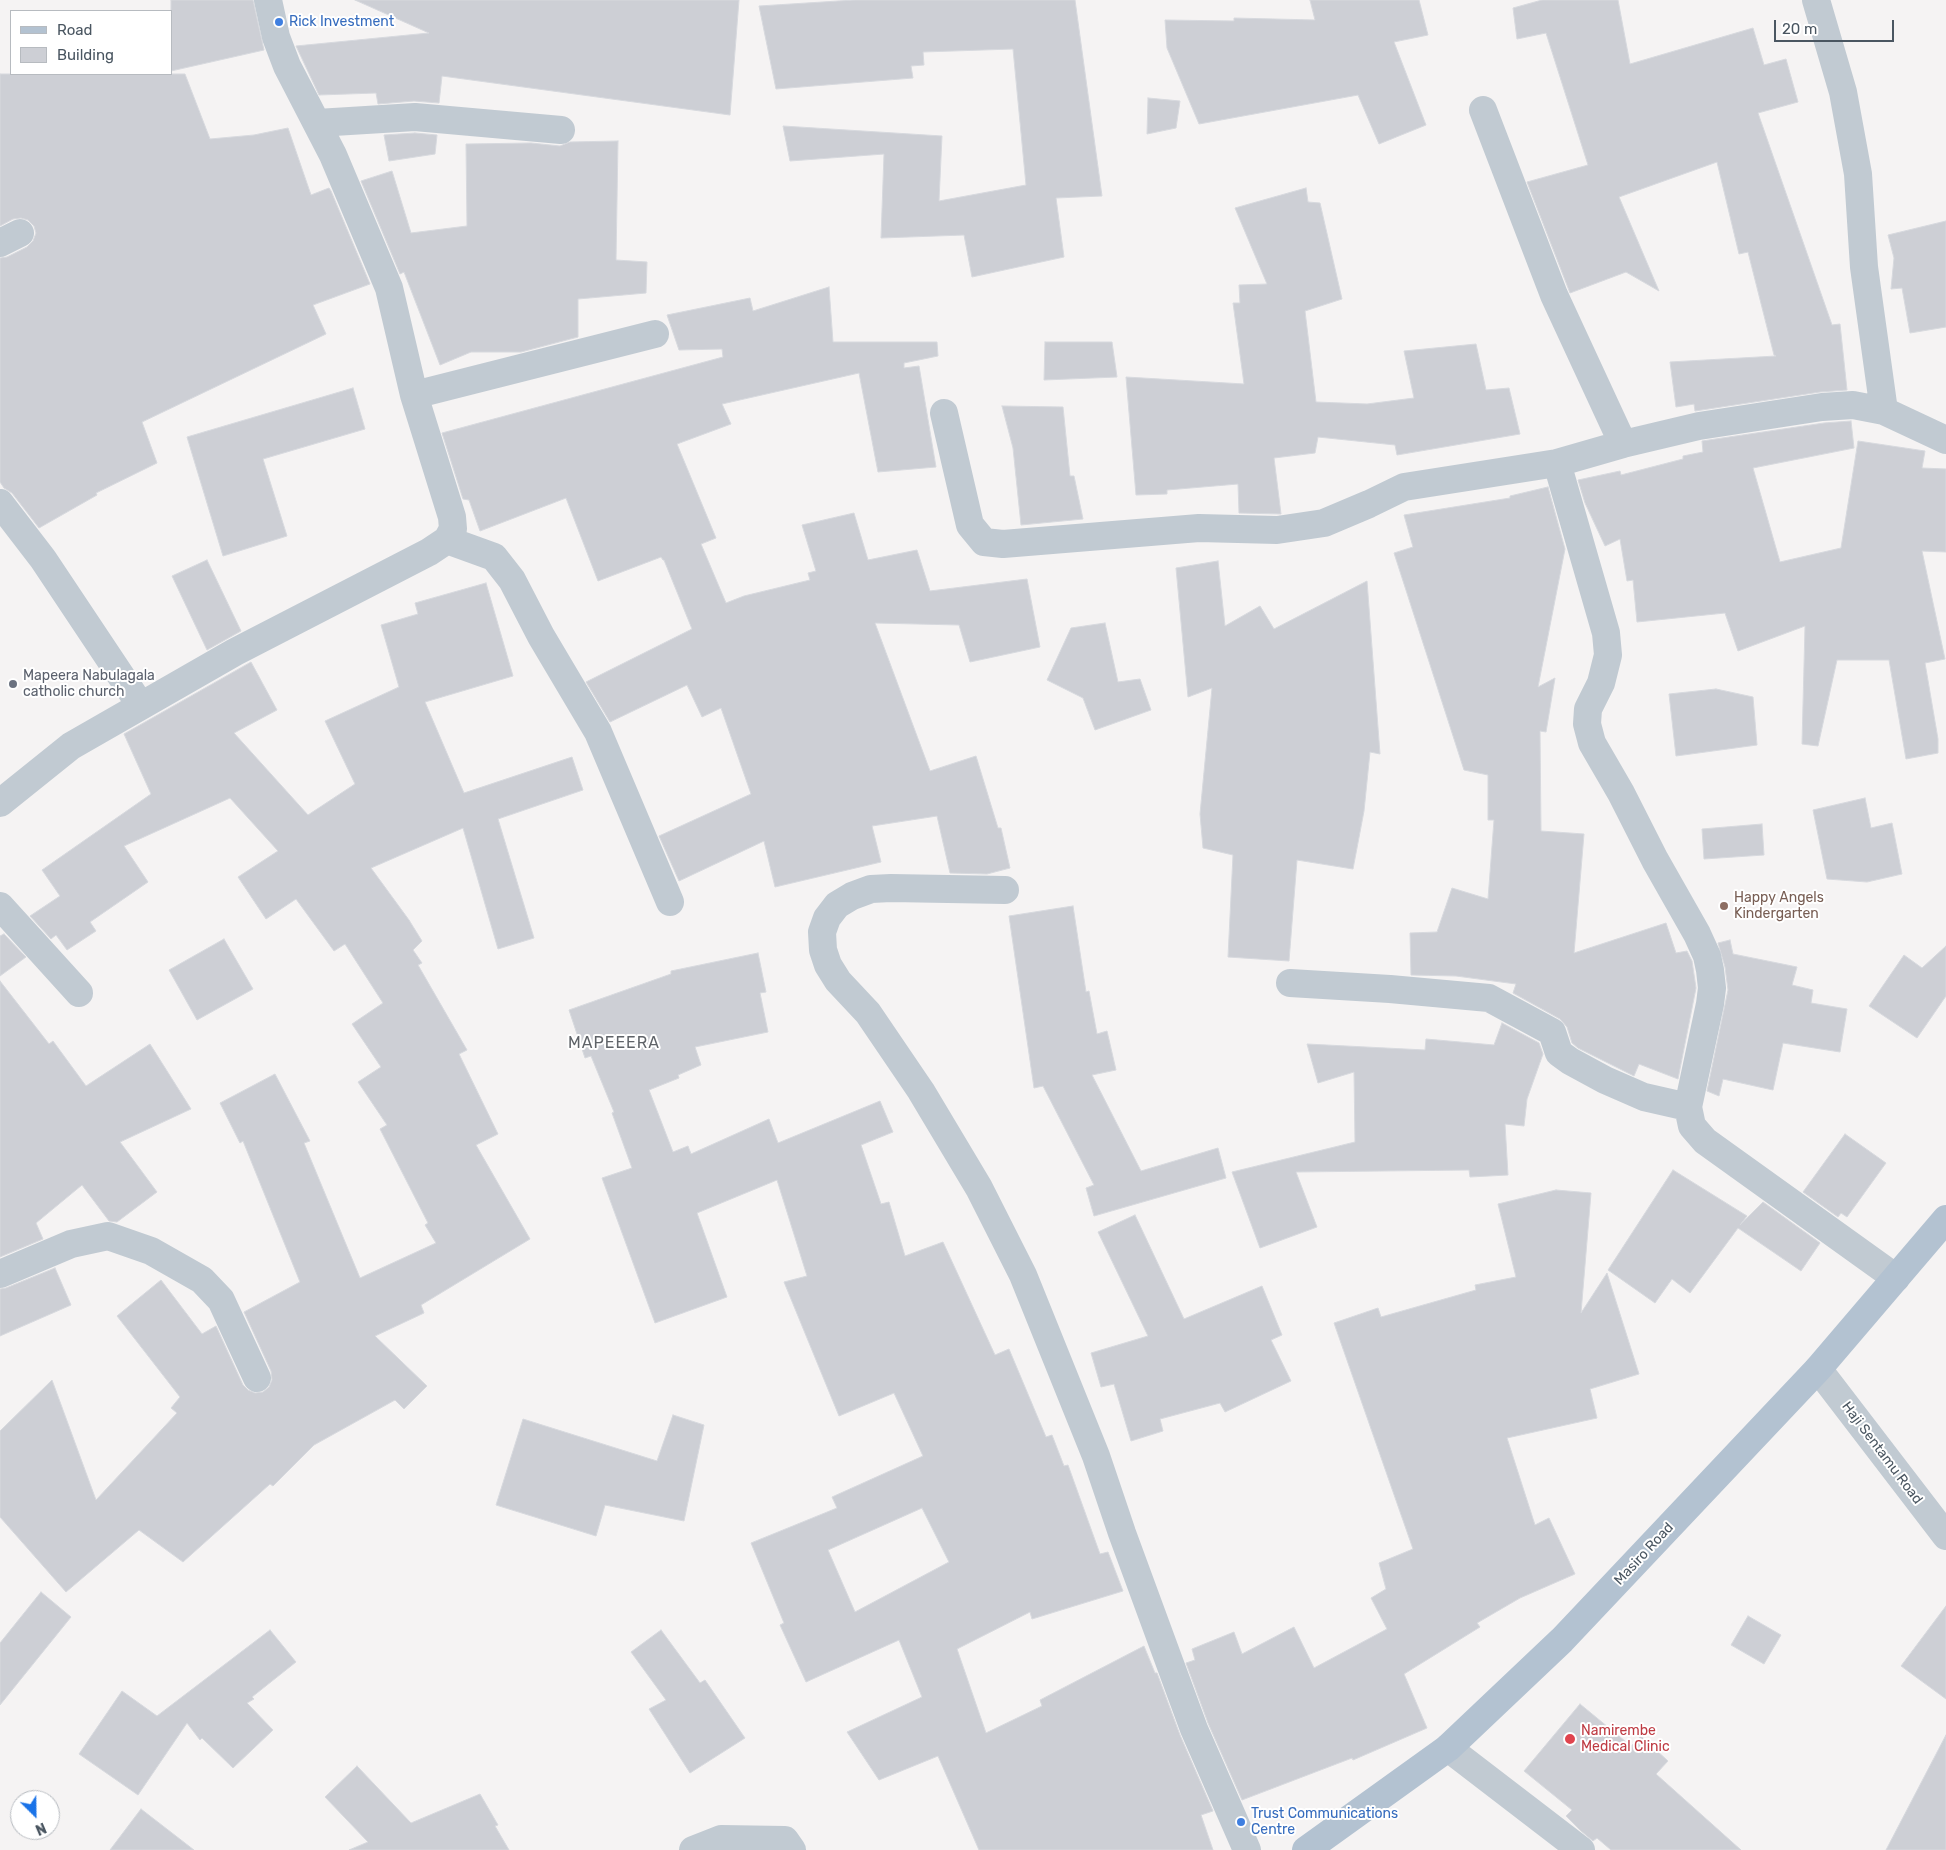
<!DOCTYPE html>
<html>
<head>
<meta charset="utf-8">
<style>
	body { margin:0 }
	#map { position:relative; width:1946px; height:1850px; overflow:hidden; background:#f5f3f3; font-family:Rubik,sans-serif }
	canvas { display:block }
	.legend { position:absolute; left:10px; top:10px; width:162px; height:65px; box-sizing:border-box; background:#fff; border:1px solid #b7bbc0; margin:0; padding:6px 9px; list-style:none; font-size:15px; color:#4a5661 }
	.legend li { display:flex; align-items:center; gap:10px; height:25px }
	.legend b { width:25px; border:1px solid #b7bbc0 }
	.north { position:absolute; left:10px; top:1790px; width:50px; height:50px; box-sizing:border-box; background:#fff; border:1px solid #b7bbc0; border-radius:50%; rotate:157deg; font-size:14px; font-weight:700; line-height:20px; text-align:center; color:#4a5661 }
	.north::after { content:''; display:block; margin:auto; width:18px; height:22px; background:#1a73e8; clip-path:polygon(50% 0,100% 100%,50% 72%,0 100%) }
	.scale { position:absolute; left:1774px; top:20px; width:120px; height:22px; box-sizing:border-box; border:2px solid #4a5661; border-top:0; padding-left:6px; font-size:15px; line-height:18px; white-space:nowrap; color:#4a5661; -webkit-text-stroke:4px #fff; paint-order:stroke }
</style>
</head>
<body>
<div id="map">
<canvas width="1946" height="1850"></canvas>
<ul class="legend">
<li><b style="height:6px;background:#b3c2d1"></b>Road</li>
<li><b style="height:14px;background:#cdcfd5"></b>Building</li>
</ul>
<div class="north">N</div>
<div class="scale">20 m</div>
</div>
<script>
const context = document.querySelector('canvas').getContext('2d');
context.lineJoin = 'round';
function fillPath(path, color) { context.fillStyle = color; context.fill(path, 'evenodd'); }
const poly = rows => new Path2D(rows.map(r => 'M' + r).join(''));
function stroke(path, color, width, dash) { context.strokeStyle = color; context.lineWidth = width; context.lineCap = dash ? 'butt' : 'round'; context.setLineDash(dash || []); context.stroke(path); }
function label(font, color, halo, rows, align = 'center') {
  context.font = font + ' Rubik,sans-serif'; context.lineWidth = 4; context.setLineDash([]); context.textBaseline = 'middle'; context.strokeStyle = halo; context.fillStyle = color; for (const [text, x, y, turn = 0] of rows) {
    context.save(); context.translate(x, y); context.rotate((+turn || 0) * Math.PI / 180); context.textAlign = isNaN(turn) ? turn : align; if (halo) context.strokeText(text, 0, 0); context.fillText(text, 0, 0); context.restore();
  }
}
const building = poly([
	[171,0,253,0,264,50,171,71,171,0],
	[355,0,739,0,730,115,442,76,439,103,414,101,378,104,376,93,319,95,296,46,429,33,355,0],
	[854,0,1075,0,1102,196,1056,198,1064,257,972,277,964,235,881,238,884,154,790,161,783,126,942,136,939,201,1026,185,1013,49,923,52,924,65,911,66,913,78,776,89,759,6,854,0],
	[1310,0,1419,0,1428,35,1394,42,1426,125,1379,144,1358,95,1199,124,1167,48,1165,20,1234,21,1234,18,1315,20,1310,0],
	[1542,0,1618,0,1630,64,1753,28,1764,65,1786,59,1798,102,1758,113,1832,325,1840,324,1847,390,1820,392,1695,411,1694,404,1676,407,1670,362,1776,356,1774,355,1748,252,1739,254,1717,162,1619,197,1659,291,1626,272,1570,293,1527,182,1588,165,1546,33,1517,39,1513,8,1542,0],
	[0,74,185,74,210,139,254,135,288,128,311,195,329,188,331,191,370,284,313,305,326,334,142,422,157,463,96,493,97,495,39,528,12,493,4,488,0,482,0,258,7,257,27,247,33,241,36,233,34,226,28,220,21,218,13,219,0,226,0,74],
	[1148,98,1180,101,1176,128,1147,134,1148,98],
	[415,133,437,135,435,154,389,161,384,135,415,133],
	[618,141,616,260,647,262,646,293,578,299,578,337,521,352,471,352,440,365,404,272,400,274,361,181,392,171,411,233,467,226,466,144,531,143,560,146,570,142,618,141],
	[1306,188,1308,202,1320,203,1342,299,1305,311,1316,402,1367,404,1414,398,1404,351,1476,344,1486,390,1509,388,1520,434,1397,455,1395,445,1318,437,1315,453,1274,458,1281,514,1239,513,1238,484,1167,490,1167,494,1136,495,1126,377,1244,384,1233,303,1240,303,1239,285,1267,284,1235,208,1306,188],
	[1946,221,1946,327,1910,333,1902,288,1891,289,1894,258,1888,235,1946,221],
	[829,287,833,342,937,342,938,356,904,363,904,368,919,366,936,467,878,472,859,373,722,404,731,424,677,444,716,538,701,544,726,603,744,596,810,580,808,573,816,571,802,525,854,513,868,560,917,550,930,591,1027,579,1040,647,970,662,959,625,875,623,930,771,976,756,998,828,1001,828,1010,868,987,874,950,873,937,816,872,826,881,862,775,887,764,841,679,881,659,836,751,794,721,708,702,717,687,685,610,722,586,682,692,629,664,560,663,560,661,557,598,581,566,498,480,531,469,500,463,499,442,433,723,357,722,349,679,350,667,315,750,298,753,311,829,287],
	[1045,342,1112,342,1117,377,1044,380,1045,342],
	[353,388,365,429,263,459,287,536,223,556,187,437,353,388],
	[1002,406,1063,407,1070,476,1074,476,1083,519,1021,525,1013,448,1002,406],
	[1851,421,1854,448,1753,468,1780,562,1841,548,1858,441,1925,451,1922,468,1946,469,1946,552,1922,551,1945,659,1925,663,1938,739,1938,753,1906,759,1889,660,1837,660,1818,746,1802,744,1805,626,1738,651,1725,613,1637,622,1633,580,1627,581,1620,539,1605,546,1585,503,1578,480,1620,471,1621,475,1683,459,1683,456,1703,452,1702,441,1824,423,1851,421],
	[1548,487,1565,549,1538,687,1555,678,1546,732,1540,731,1541,831,1584,834,1574,953,1666,923,1676,953,1687,951,1692,961,1696,988,1678,1079,1639,1064,1634,1076,1578,1048,1572,1043,1567,1027,1560,1019,1513,993,1516,984,1456,976,1411,975,1410,933,1437,932,1452,888,1488,899,1494,820,1488,820,1488,775,1464,770,1394,553,1413,547,1404,515,1510,498,1510,496,1548,487],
	[207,560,241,631,207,650,172,576,207,560],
	[1218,561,1225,626,1260,606,1274,629,1367,581,1380,754,1370,752,1364,811,1353,869,1297,860,1289,961,1228,957,1233,855,1203,848,1200,814,1212,688,1188,697,1176,568,1218,561],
	[486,583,513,676,425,702,464,793,572,757,583,790,498,819,534,938,498,949,463,828,371,868,409,920,422,941,413,950,422,963,418,965,467,1050,459,1054,498,1134,476,1145,530,1239,421,1305,424,1313,375,1336,427,1386,404,1409,395,1400,314,1445,273,1486,270,1484,183,1562,139,1530,66,1592,0,1517,0,1431,52,1380,96,1500,177,1413,171,1408,180,1397,117,1316,161,1280,202,1334,216,1326,243,1385,248,1390,255,1393,263,1392,269,1387,272,1380,271,1371,244,1312,300,1282,243,1141,240,1143,220,1103,275,1074,310,1141,304,1143,360,1278,436,1243,425,1225,428,1223,380,1129,387,1125,358,1082,381,1067,352,1024,383,1003,345,944,334,951,296,899,266,919,238,877,278,851,230,798,124,846,148,882,90,922,96,931,67,950,56,935,51,939,30,916,60,896,42,870,151,794,124,734,251,662,277,710,234,733,308,815,355,784,325,721,399,687,381,625,418,614,415,603,486,583],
	[1105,623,1118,682,1140,679,1151,710,1095,730,1083,698,1047,680,1071,628,1105,623],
	[1716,689,1753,697,1757,745,1676,756,1669,694,1716,689],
	[1865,798,1871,828,1892,823,1902,874,1867,882,1827,879,1813,810,1865,798],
	[1762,824,1764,855,1704,859,1702,829,1762,824],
	[1073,906,1086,992,1089,991,1097,1034,1107,1031,1116,1070,1092,1075,1141,1171,1218,1148,1226,1178,1094,1216,1086,1188,1094,1185,1043,1086,1034,1088,1009,916,1073,906],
	[4,934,26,957,0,976,0,936,4,934],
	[224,939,253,989,197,1020,169,970,224,939],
	[1730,940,1733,954,1797,967,1792,985,1813,990,1811,1003,1847,1009,1840,1052,1783,1043,1773,1090,1723,1079,1719,1096,1707,1091,1728,990,1725,967,1718,943,1730,940],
	[1946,946,1946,996,1917,1038,1869,1006,1904,955,1922,968,1946,946],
	[758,953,766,992,760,993,768,1032,695,1047,701,1065,678,1075,679,1078,649,1090,673,1152,688,1146,691,1154,769,1119,778,1143,880,1101,893,1132,861,1145,881,1204,889,1202,905,1256,943,1242,995,1355,1009,1349,1046,1437,1052,1435,1064,1466,1068,1465,1100,1554,1108,1552,1123,1591,1032,1619,1030,1612,957,1649,986,1733,1042,1706,1040,1700,1144,1646,1155,1673,1157,1673,1180,1735,1213,1811,1201,1815,1213,1850,979,1850,938,1756,879,1780,847,1732,922,1697,899,1640,806,1682,780,1625,784,1623,751,1543,837,1508,832,1497,923,1456,894,1393,839,1416,784,1282,807,1276,777,1180,697,1213,727,1297,655,1323,602,1178,632,1168,612,1113,614,1112,591,1056,585,1058,569,1010,671,974,671,971,758,953],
	[922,1508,949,1562,855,1612,828,1550,922,1508],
	[0,981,49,1044,53,1041,86,1086,150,1044,191,1109,120,1142,157,1192,117,1222,109,1221,82,1185,36,1223,43,1239,0,1257,0,981],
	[1502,1023,1539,1043,1543,1054,1527,1099,1524,1126,1505,1124,1508,1175,1470,1177,1469,1170,1296,1172,1317,1227,1260,1248,1232,1172,1355,1142,1354,1072,1318,1083,1307,1044,1425,1050,1426,1039,1494,1045,1502,1023],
	[1845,1134,1886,1163,1847,1217,1841,1213,1838,1217,1803,1192,1845,1134],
	[1673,1170,1747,1216,1740,1225,1763,1202,1820,1243,1801,1271,1738,1228,1690,1293,1672,1279,1655,1303,1608,1270,1673,1170],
	[1556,1190,1591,1193,1581,1313,1607,1273,1639,1374,1590,1389,1597,1418,1507,1438,1535,1525,1549,1518,1575,1574,1520,1598,1477,1623,1480,1627,1404,1674,1427,1728,1353,1760,1352,1758,1242,1800,1208,1723,1186,1663,1195,1660,1192,1649,1234,1632,1242,1654,1294,1627,1314,1668,1387,1629,1371,1598,1386,1589,1379,1563,1413,1549,1334,1323,1378,1308,1381,1317,1476,1290,1475,1285,1516,1277,1498,1204,1556,1190],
	[1135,1215,1184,1319,1262,1286,1282,1335,1271,1340,1291,1381,1225,1412,1220,1403,1160,1419,1163,1431,1131,1441,1114,1384,1101,1387,1091,1353,1148,1336,1098,1232,1135,1215],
	[55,1268,71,1305,0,1336,0,1289,6,1288,55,1268],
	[673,1415,704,1425,684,1521,605,1505,596,1536,496,1505,523,1419,657,1461,673,1415],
	[41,1592,71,1617,0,1705,0,1643,41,1592],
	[1946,1606,1946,1699,1901,1666,1946,1606],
	[1748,1616,1781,1635,1764,1664,1731,1645,1748,1616],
	[270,1630,296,1662,252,1697,254,1699,247,1703,273,1730,233,1768,202,1738,200,1740,187,1723,138,1795,79,1754,122,1691,157,1716,270,1630],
	[661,1630,700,1683,705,1680,745,1738,690,1773,649,1709,666,1700,631,1652,661,1630],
	[1580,1704,1631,1746,1641,1736,1668,1761,1656,1774,1741,1850,1611,1850,1597,1838,1593,1841,1581,1831,1566,1816,1572,1810,1524,1771,1580,1704],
	[1946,1735,1946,1850,1886,1850,1946,1735],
	[357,1766,411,1823,480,1794,498,1825,495,1826,509,1850,349,1850,368,1842,325,1797,357,1766],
	[141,1809,194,1850,110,1850,141,1809]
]);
fillPath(building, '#cdcfd5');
stroke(building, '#d7d9de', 1);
stroke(poly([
	[1816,0,1843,92,1858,174,1864,267,1884,411],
	[1483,110,1554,295,1623,444],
	[317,123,415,117,561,130],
	[0,243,20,233],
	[414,395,655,334],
	[944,413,970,525,984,542,1003,544,1199,528,1277,530,1324,523,1369,504,1404,487,1557,463,1623,444,1699,426,1822,407,1853,405,1884,411,1946,440],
	[1557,463,1606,633,1608,655,1601,683,1588,709,1587,724,1592,743,1621,793,1655,860,1697,934,1707,956,1710,970,1712,988,1710,1004,1688,1107,1692,1126,1705,1141,1896,1278],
	[0,503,43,559,141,706],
	[447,540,494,557,512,580,541,636,598,732,670,902],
	[0,803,71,746,235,652,429,552,447,540,453,529,452,517,414,395,389,288,333,155,287,66,276,37,268,0],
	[1005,890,891,888,871,889,852,896,837,905,827,918,822,932,823,950,828,965,838,981,868,1013,921,1091,979,1188,1023,1275,1096,1456,1122,1533,1194,1729,1247,1850],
	[0,906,79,993],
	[1290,983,1390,989,1489,998,1552,1032,1559,1053,1570,1061,1605,1080,1644,1097,1688,1107],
	[0,1274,71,1244,108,1236,151,1251,202,1280,221,1300,257,1378],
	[1818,1369,1946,1536],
	[1448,1748,1581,1850],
	[693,1850,721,1839,785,1840,792,1850]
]), '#c1cad2', 28);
stroke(poly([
	[1306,1850,1448,1748,1562,1640,1818,1369,1946,1219]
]), '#b3c2d1', 28);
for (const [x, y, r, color] of [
	[279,22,5,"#3f7fe0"],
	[13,684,5,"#6b7280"],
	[1724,906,5,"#8d6e63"],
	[1570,1739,6,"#e0444e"],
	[1241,1822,5,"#3f7fe0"]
]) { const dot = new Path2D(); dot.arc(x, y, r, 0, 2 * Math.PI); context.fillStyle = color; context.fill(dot); stroke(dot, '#fff', 2); }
label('14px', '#366cbe', '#fff', [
	["Rick Investment",289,22],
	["Trust Communications",1251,1814],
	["Centre",1251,1830]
], 'left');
label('14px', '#5b616d', '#fff', [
	["Mapeera Nabulagala",23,676],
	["catholic church",23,692]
], 'left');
label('14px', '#785e54', '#fff', [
	["Happy Angels",1734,898],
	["Kindergarten",1734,914]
], 'left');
label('14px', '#4a5661', '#fff', [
	["Haji Sentamu Road",1882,1453,53],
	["Masiro Road",1644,1554,-47]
]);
label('14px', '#be3a42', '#fff', [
	["Namirembe",1581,1731],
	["Medical Clinic",1581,1747]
], 'left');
context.letterSpacing = '1px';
label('16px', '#5f6368', '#fff', [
	["MAPEEERA",614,1043]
]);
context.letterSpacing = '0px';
</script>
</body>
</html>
